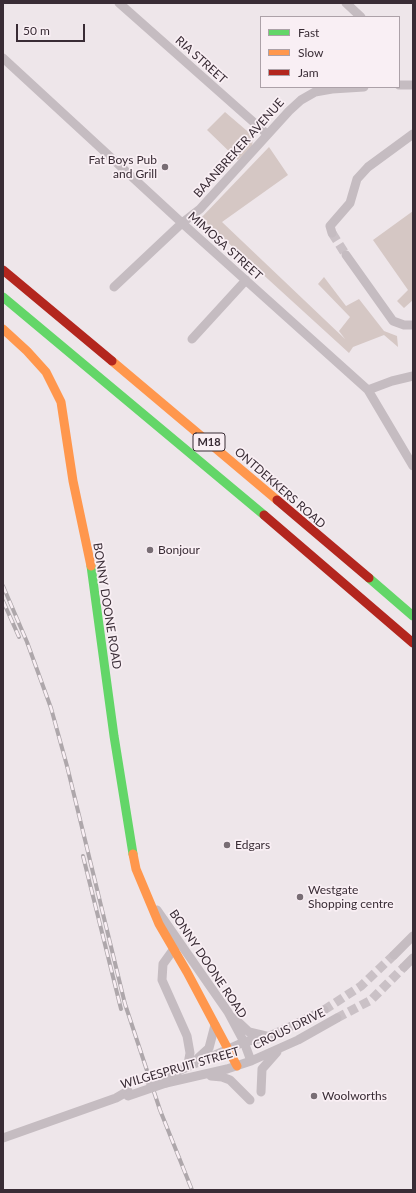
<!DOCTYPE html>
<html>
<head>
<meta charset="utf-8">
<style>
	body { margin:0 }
	#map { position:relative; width:416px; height:1193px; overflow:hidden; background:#eee6ea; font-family:Lato,sans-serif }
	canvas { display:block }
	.frame { position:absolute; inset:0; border:4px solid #392c35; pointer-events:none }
	.legend { position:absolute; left:260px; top:16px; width:140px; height:72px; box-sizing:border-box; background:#f9eff4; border:1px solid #aca1a8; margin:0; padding:5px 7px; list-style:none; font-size:12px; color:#392c35 }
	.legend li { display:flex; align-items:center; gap:8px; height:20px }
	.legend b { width:20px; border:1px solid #aca1a8 }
	.scale { position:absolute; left:16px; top:24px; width:69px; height:18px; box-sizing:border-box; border:2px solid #392c35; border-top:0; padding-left:5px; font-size:12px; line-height:14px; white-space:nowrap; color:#392c35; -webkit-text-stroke:3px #f9eff4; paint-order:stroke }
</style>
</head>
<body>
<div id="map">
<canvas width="416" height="1193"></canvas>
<div class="frame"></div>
<ul class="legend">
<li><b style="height:5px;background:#63d668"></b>Fast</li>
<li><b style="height:5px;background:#ff974d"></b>Slow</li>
<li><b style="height:5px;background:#b3261e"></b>Jam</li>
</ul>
<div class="scale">50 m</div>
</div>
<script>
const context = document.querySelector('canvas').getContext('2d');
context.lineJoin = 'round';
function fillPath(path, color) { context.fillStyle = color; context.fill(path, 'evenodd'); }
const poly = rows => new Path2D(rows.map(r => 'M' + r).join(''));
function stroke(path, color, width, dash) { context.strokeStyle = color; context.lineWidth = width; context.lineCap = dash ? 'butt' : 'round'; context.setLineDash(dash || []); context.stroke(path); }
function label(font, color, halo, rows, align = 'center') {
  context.font = font + ' Lato,sans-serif'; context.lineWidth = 3.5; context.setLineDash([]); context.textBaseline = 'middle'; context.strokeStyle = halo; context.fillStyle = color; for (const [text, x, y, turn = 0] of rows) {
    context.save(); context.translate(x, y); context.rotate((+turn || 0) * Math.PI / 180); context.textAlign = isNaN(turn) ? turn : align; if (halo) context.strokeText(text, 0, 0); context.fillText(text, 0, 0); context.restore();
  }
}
fillPath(poly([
	[225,112,253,136,252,148,238,160,207,130],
	[269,147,288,175,222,222,345,339,339,331,350,317,318,284,324,277,346,306,359,299,384,331,397,336,398,347,384,335,353,347,349,353,201,218],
	[413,211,413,300,404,308,397,301,408,290,373,240]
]), '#d5c7c4');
stroke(poly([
	[332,233,346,255],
	[324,1010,361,986,394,955],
	[337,1018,371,1000,404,967]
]), '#cac1c6', 9, [9, 4.5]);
stroke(poly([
	[119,3,267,134],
	[346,3,361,17],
	[3,58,182,223,368,390,413,466],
	[399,85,413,85],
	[332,233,330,226,350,203,357,179,368,167,413,134],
	[346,255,393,321,404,325,413,325],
	[114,287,182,223,200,209,289,111,301,100,315,92,332,89,364,87],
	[192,339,246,280],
	[368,390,392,381,413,376],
	[157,910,228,1012,244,1042,251,1061],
	[176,946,163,964,162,980,187,1036,190,1053,188,1064],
	[394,955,413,936],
	[404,967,413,958],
	[234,1018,249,1032,266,1036],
	[198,1058,209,1048,215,1025],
	[211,1076,222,1077,230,1080,250,1100],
	[165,1077,244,1042,267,1037,296,1024,324,1010],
	[166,1083,227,1069,251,1061,298,1040,337,1018],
	[261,1092,262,1069,277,1052],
	[3,1138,116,1098,128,1091]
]), '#c5bcc1', 9);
stroke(poly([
	[3,297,264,515],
	[91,566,114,736,133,854],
	[369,578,413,616]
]), '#63d668', 9);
stroke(poly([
	[3,329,27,351,46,372,61,402,73,481,91,566],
	[112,361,277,500],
	[133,854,136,869,159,924,187,972,237,1066]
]), '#ff974d', 9);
stroke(poly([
	[3,270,112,361],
	[277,500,369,578],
	[264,515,413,643]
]), '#b3261e', 9);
const rail = poly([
	[3,586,27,642,51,708,67,766,125,1004,160,1110,192,1190],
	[3,601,19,637],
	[83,856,121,1009]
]);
stroke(rail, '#aea7ab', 4);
stroke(rail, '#f9eff4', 2.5, [8]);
stroke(poly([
	[150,1082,165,1077],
	[128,1096,166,1083]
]), '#c5bcc1', 9);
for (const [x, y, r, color] of [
	[165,167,4,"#786d74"],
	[150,550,4,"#786d74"],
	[227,845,4,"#786d74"],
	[300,897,4,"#786d74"],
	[314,1096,4,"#786d74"]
]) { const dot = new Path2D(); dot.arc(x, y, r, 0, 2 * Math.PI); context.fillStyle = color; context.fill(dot); stroke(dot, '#f9eff4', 1.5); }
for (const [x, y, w] of [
	[209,442,32]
]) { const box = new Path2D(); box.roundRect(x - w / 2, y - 9, w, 18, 3); context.fillStyle = '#f9eff4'; context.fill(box); stroke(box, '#392c35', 1); }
label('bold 11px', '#392c35', null, [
	["M18",209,442]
]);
label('12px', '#392c35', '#f9eff4', [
	["RIA STREET",201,60,42],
	["BAANBREKER AVENUE",239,148,-48],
	["MIMOSA STREET",225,246,42],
	["ONTDEKKERS ROAD",280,488,41],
	["BONNY DOONE ROAD",107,606,81],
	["BONNY DOONE ROAD",208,964,56],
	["CROUS DRIVE",289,1029,-26],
	["WILGESPRUIT STREET",180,1068,-16]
]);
label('12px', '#392c35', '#f9eff4', [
	["Fat Boys Pub",157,160,"right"],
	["and Grill",157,174,"right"],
	["Bonjour",158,550],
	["Edgars",235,845],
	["Westgate",308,890],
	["Shopping centre",308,904],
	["Woolworths",322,1096]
], 'left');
</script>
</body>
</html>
